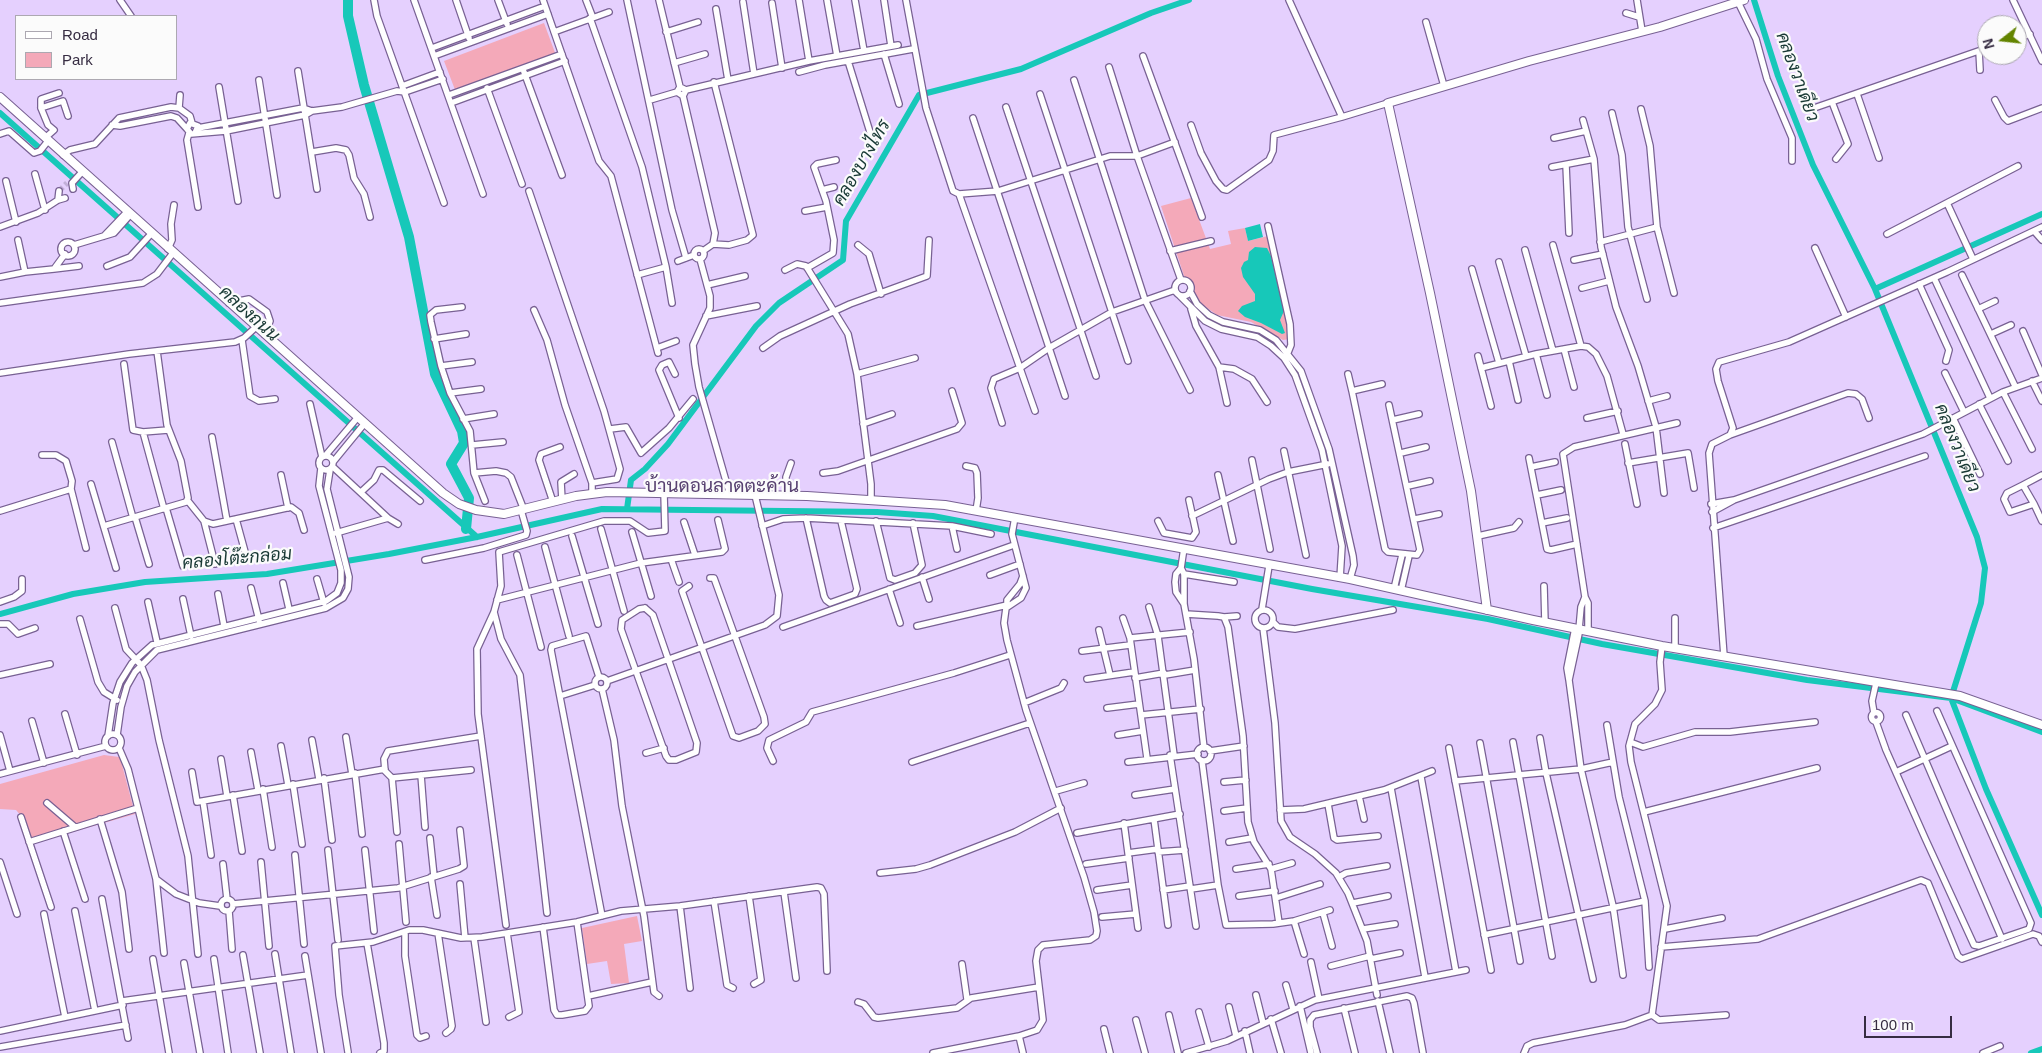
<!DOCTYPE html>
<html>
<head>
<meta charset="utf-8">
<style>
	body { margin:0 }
	#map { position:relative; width:2042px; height:1053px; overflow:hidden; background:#e5d0fe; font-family:Helvetica,sans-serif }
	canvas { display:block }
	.legend { position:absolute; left:15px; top:15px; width:162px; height:65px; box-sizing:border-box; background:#fbfbfb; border:1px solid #aca8b1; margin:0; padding:6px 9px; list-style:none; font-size:15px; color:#362c42 }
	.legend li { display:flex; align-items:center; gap:10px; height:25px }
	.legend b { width:25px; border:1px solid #aca8b1 }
	.north { position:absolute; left:1977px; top:15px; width:50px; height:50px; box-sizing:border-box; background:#fbfbfb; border:1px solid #aca8b1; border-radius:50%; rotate:254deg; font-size:14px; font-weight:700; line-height:20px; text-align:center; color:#362c42 }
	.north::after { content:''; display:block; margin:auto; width:18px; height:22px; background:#638400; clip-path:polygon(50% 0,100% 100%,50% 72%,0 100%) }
	.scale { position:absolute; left:1864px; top:1016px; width:88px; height:22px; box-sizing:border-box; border:2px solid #362c42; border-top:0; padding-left:6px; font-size:15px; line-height:18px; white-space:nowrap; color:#362c42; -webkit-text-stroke:4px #fbfbfb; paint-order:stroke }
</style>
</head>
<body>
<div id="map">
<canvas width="2042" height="1053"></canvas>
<ul class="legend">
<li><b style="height:6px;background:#fff"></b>Road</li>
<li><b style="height:14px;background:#f4a9b9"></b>Park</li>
</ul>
<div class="north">N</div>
<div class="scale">100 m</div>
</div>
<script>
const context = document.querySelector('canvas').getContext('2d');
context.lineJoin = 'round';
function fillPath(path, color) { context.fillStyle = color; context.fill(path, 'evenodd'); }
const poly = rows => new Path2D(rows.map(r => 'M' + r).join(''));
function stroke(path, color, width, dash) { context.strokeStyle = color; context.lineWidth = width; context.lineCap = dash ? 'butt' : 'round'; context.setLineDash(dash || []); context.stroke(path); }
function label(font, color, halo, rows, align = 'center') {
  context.font = font + ' Helvetica,Sarabun,sans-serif'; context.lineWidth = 4.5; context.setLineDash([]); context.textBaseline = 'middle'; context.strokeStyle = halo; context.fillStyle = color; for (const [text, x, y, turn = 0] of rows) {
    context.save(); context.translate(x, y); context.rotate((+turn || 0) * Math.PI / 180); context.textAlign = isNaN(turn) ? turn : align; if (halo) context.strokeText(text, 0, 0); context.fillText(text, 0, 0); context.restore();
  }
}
fillPath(poly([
	[544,23,557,58,457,95,444,61],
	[1191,198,1210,249,1231,244,1228,231,1245,228,1248,241,1268,236,1286,312,1290,339,1283,340,1251,322,1217,315,1203,305,1195,296,1194,286,1186,282,1161,206],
	[104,755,119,757,121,761,135,814,31,844,22,817,16,810,0,809,0,784],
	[637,916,642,941,624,944,629,983,611,984,607,961,587,964,582,928]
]), '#f4a9b9');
fillPath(poly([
	[1260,224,1263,237,1248,241,1245,228],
	[1255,247,1267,248,1271,256,1284,311,1280,320,1285,333,1282,334,1261,323,1245,317,1238,311,1242,306,1255,301,1255,294,1243,277,1241,268,1244,262,1248,260,1249,252]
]), '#17c8b9');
stroke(poly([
	[1754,0,1778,76,1813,165,1875,289,1977,537,1985,568,1981,603,1951,698,1986,789,2042,915],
	[0,113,477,537],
	[1875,289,2042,214],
	[627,509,631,480,645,469,668,444,756,326,779,303,843,260,846,221,919,95,1021,69,1151,13,1189,0],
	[0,614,73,594,145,582,267,574,389,554,477,537,602,509,877,512,933,516,1312,589,1488,619,1602,644,1807,680,1951,698,2042,732],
	[2031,1053,2042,1049]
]), '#17c8b9', 6);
stroke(poly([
	[348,0,348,16,364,85,409,237,435,374,462,431,464,443,451,464,469,498,466,529]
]), '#17c8b9', 10);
stroke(poly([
	[59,191,67,183]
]), '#c2afd8', 5.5, [5.5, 3]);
const street = poly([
	[120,0,131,16],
	[374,0,377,16,444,203],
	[414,0,483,194],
	[456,0,469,38],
	[498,0,507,24],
	[543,0,599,161,611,176,658,353],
	[586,0,593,18],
	[627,0,672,210,686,258],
	[659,0,680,87,677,92,683,96,686,90,680,87],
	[799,0,809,61],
	[827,0,837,56],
	[855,0,864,51],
	[884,0,891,46],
	[906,0,926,108,953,191,959,194,998,191,1110,156,1137,156,1175,142],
	[1289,0,1342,117,1388,103],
	[1637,0,1642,31],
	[2013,0,2042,61],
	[743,2,754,74],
	[1738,2,1756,39,1767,79,1792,138,1792,161],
	[772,3,782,68],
	[716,9,728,80],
	[1626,13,1639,17],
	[590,18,642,167,666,267,672,303],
	[1426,22,1444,86],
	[554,32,609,12],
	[666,32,698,22],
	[2017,38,2030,34],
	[432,48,545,6],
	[1979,51,1980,70],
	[884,54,899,104],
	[434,56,548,14],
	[1143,56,1202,217],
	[848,61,874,145],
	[674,63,705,54],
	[1109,67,1137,156,1181,280],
	[298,71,317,189],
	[524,72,562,175],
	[799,72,825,65,913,49],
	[259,80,277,195],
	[1074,80,1145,300,1190,390],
	[402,86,440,72],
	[219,87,238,201],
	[487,88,522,184],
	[686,90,809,61,898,45],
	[1040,94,1128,361],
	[1857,94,1879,158],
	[449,95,562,54],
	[683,96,715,233,713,244,703,251],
	[650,100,677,92],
	[1995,100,2004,117,2008,121,2042,108],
	[1832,102,1848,144,1836,159],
	[451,103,565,61],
	[1006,107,1096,376],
	[1817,107,1987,48],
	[41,108,41,99,59,93],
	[179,108,180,95],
	[1641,109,1650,146,1657,227,1674,293],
	[1612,113,1622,155,1628,227,1647,299],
	[973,118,1065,396],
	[1583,120,1594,159,1601,247,1616,307,1638,366,1656,427,1664,493],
	[112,125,120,126,171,116,177,118,187,129],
	[1191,125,1201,153,1216,181,1223,189,1227,190,1269,160,1273,151,1274,135,1342,117],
	[198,128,303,108,312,111,342,107,397,91,405,92,443,79],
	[189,133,187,140,198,207],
	[195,133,198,126,190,123,187,129,191,134,226,131,305,115,312,111],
	[0,134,9,131,34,153,40,151,48,141],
	[45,138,54,130,48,125,41,108,63,101,68,116],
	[1554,138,1586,131],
	[312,152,336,148,346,150,349,155,354,178,364,194,370,217],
	[63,155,70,150,95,144,119,118,171,107,179,108,190,116,192,123],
	[1566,165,1569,233],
	[1552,167,1594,159],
	[35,174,45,210],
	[6,181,16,222],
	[73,189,72,183,82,172],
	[822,190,834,187],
	[529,191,604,411,620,469,617,479,592,483],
	[959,194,1035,411],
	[58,200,59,191],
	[1947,203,1973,259],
	[805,211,827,207],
	[1268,226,1290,324,1291,345,1287,355],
	[0,227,38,213,58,200,65,198],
	[2034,231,2042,240],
	[1887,234,2018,166],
	[104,236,127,212],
	[18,240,25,272],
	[1600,242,1657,227],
	'61 249a7 7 0 1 1 14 0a7 7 0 1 1-14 0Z',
	[713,244,729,245,747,240,753,235,714,82],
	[74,245,114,233,130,215],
	[858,245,869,254,881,294],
	[1553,245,1581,346],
	[1815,248,1846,317],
	[168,249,172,240,171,224,174,205],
	'694 254a5 5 0 1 1 10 0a5 5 0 1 1-10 0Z',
	[1525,250,1553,351],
	[1170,251,1211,241],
	[700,259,710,296,710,308,693,345,695,364,699,387,730,495],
	[1574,260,1603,254],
	[678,261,694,255],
	[1499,262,1526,356],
	[107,266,130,257,151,234],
	[807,268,833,253,834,240,826,201,814,167,817,164,836,160],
	[54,269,79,266],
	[1472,269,1499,363],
	[785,270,797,264,806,266,848,334,857,374,871,484,871,499],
	[637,275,666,267],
	[1962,275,2015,386],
	[0,277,25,272,54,269,65,254],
	[1934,278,1990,398],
	'1175 288a8 8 0 1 1 16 0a8 8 0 1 1-16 0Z',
	[1919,284,1949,350,1946,361],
	[707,285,745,276],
	[1582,288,1609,281],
	[1190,291,1197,304,1209,315,1223,322,1260,330,1276,340,1301,371,1329,449,1353,556,1354,565,1350,579],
	[1179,295,1205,321,1221,329,1257,337,1271,346,1284,358,1295,375,1322,450,1342,546,1340,578],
	[0,303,143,283,157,274,173,253],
	[229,303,249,299,267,312,270,321,265,335],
	[462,307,436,310,430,315,431,322,441,366,450,393,470,431,474,473,485,501],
	[1191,309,1196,326,1219,367,1227,403],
	[1978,309,1995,301],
	[534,310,547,340,565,405,592,483,592,493],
	[706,316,757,306],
	[2023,331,2042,375],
	[1991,334,2011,325],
	[434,339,466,334],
	[242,340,250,396,259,401,275,399],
	[657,348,676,341],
	[763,348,780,336,850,304,927,276,929,240],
	[1564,349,1574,387],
	[1536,354,1547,395],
	[1478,356,1491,406],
	[1509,361,1518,400],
	[124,364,133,430,143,432,168,430],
	[441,366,472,362],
	[1219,367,1234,369,1252,379,1267,402],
	[1481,368,1536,354,1581,346,1588,347,1596,354,1607,376,1623,434],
	[0,373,129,354,235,342,244,338,256,327],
	[1945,373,1964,412],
	[675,374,669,362,662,365,659,370,679,418],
	[857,374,915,358],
	[1348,374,1352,391],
	[2032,381,2042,401],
	[1382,384,1352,391,1385,549,1388,552,1417,555,1420,550,1389,405],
	[2003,392,2032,449],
	[450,393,481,389],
	[1648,401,1667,396],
	[310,404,322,457],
	[1979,404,2008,461],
	[1587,418,1618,411],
	[1953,418,1980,474],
	[463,419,494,414],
	[1393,420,1419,414],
	[1002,423,991,388,994,379,1020,368,1049,348,1112,312,1175,290],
	[863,424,892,414],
	[610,429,626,427,641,453,669,428,693,399],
	[143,432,164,509],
	[1730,435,1848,393,1856,394,1862,399,1869,418],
	[212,437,227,521],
	[112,442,133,518],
	[1625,444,1637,504],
	[472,445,503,442],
	[1284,451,1306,555],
	[1401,453,1426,447],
	[42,455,56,455,66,461,72,481,71,489],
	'319 463a7 7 0 1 1 14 0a7 7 0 1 1-14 0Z',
	[325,456,358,417],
	[1529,458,1547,549,1551,550,1577,544],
	[1252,460,1270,549],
	[333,462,365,423],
	[1628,463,1688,453,1694,488],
	[966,466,975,468,977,473,978,498,976,511],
	[333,467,388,518,336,533],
	[1531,467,1555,462],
	[474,473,496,471,506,473,511,477,524,510],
	[823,473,838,471,957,429,962,423,952,391],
	[281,475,288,508],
	[1218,475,1233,541],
	[91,484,116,568],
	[2023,485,2042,475],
	[1408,486,1430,481],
	[361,492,374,480,379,470,383,470,420,501],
	[1537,495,1561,490],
	[786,496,786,477,791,463],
	[562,500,561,482,574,474],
	[188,501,204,521,215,564],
	[553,502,539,460,541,454,560,447],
	[1711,504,1734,500],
	[2034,504,2010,512,2004,499,2007,493,2023,485,2034,504,2042,521],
	[166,508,183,566],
	[0,511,71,489,86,548],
	[1712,512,1734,500,1923,434,2003,392,2042,378],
	[1192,516,1269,479,1288,472,1328,464],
	[135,517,149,564],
	[388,518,398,524],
	[806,518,824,596,826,600,830,603,855,594,857,589,841,521],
	[236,519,247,559],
	[1415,519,1439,514],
	[204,521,213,524,291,507,299,513,304,530],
	[876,521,890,578,895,580,915,573,922,565,913,523],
	[1158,521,1164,533,1192,538,1196,532,1189,500],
	[684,522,695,555],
	[1542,523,1567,518],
	[104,526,186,502,188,498,181,461,167,425,157,351],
	[762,526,783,519,806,518,952,526,991,534],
	[952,526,957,549],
	[1713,528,1925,456],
	[601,529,624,611],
	[632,532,651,596],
	[572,536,598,624],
	[1478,536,1514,528,1519,522],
	[545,547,569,636],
	[1184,548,1181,568,1176,574,1175,582,1176,592,1184,604],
	[517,555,541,647],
	[671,559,679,582],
	[425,560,484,548,526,535,527,531,521,510],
	[1181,568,1184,574,1184,604,1194,659,1204,748],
	[1184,574,1234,582],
	[990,575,1020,564],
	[922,577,929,599],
	[317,579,324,603],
	[283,583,289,609],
	[689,586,682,591,733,736,739,738,758,731,765,724,764,717,714,578,710,578],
	[1544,586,1545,623],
	[251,588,259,620],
	[889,589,900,623],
	[1394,589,1402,555],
	[1401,591,1409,556],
	[218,594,224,626],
	[183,599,191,636],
	[497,600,641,563,722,552,725,549,718,520],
	[0,602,14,597,22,591,22,579],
	[148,602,157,642],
	[1007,606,1007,600,1020,584,1023,576],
	[1149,607,1158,636,1174,755],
	[115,608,126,649,141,665,147,680,159,740,188,856,198,954],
	[645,608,653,615,697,743,696,752,676,760,669,760,666,756,621,629,622,620,639,609,645,608],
	[1262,609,1269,566],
	'1255 619a9 9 0 1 1 18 0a9 9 0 1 1-18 0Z',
	[494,612,501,639,520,675,547,913],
	[1186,614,1218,616,1224,617,1228,627,1243,736,1248,822,1254,842,1271,869,1279,923],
	[1224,617,1237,616],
	[1123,618,1130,638,1147,758],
	[80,619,98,682,104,692,117,700],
	[1273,622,1278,627,1295,629,1393,610],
	[0,624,8,624,18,634,35,628],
	[917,626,1007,605],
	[783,627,1014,545],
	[1263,628,1275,723,1281,821,1290,837,1315,854,1336,873,1348,893,1367,941,1377,995],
	[1575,628,1567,668,1569,680,1580,629],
	[1579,629,1581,607,1585,597],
	[1099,630,1110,675],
	[1588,631,1588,603,1585,597,1563,454,1574,447,1677,423],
	[1130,638,1190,632],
	[1675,649,1675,618],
	[1082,651,1130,645],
	[1724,656,1709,453,1712,444,1730,435,1733,428,1718,381,1716,369,1719,362,1789,342,1947,272,2042,227],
	[0,675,50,664],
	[1165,675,1195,670],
	'595 683a6 6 0 1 1 12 0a6 6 0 1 1-12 0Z',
	[599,677,586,636,552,646,551,650,602,916],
	[1135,678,1164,673],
	[1087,679,1134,672],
	[1569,680,1581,769,1613,906,1623,975],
	[607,681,765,625,777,616,779,595,755,495],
	[602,689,614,740,622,806,644,916,654,992,659,996],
	[560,696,595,685],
	[1024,703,1061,688,1064,683],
	[1107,708,1139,704],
	'1871.5 717a4.5 4.5 0 1 1 9 0a4.5 4.5 0 1 1-9 0Z',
	[1874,713,1872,701,1876,683],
	[65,714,77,755],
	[1141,715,1201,709],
	[1906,715,2002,939],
	[32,721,44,763],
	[1876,722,1886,750,1925,838,1974,945,1979,946,2029,929,2031,923,1937,711],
	[1607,725,1619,797,1645,901,1649,967],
	'105 742a8 8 0 1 1 16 0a8 8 0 1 1-16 0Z',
	[0,735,10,771],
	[117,735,121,707,127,686,135,672,157,650,326,608,343,598,348,589,349,577,327,489,330,470],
	[1118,735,1143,731],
	[108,736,113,703,120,682,132,663,152,645,326,601,337,593,341,583,341,570,319,486,321,468],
	[346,737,352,774],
	[1540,738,1546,773,1593,979],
	[312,740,319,779],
	[1513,742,1552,956],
	[1630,742,1643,747,1695,732,1730,732,1815,722],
	[1480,743,1520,961],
	[281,746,288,785],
	'1197 754a7 7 0 1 1 14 0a7 7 0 1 1-14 0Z',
	[119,748,128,769,156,879,176,894,199,903,220,906],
	[1449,748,1491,970],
	[1210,751,1244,746],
	[251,752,258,790],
	[646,753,664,748],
	[1170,755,1196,926],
	[221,759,227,796],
	[773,761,767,748,769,740,806,722,812,712,954,673,1010,655],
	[1202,761,1218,885,1226,925,1273,924,1294,921,1330,910],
	[912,762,1030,723],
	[1128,762,1198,754],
	[471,770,392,778,385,771,384,759,388,751,481,736],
	[192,772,197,802,385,769],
	[1896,772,1952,746],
	[355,773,362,834],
	[0,774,106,746],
	[421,775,425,827],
	[1421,777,1456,972],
	[324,778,332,840],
	[392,778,397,832],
	[1455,781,1581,769,1613,762],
	[1224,782,1246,780],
	[293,784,302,844],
	[1391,788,1425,977],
	[263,789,272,847],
	[1056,791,1084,783],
	[233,795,242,851],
	[1135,795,1175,789],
	[1359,796,1364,819],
	[203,801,211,855],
	[47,803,75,827],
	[1328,804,1334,838,1337,840,1378,836],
	[1280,810,1304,809,1384,790,1432,771],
	[1224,811,1247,808],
	[1644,812,1817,768],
	[21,817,51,907],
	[100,819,122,892,129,949],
	[1154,819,1168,925],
	[1124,823,1138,928],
	[63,831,85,899],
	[1077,833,1180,814],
	[430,838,434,876],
	[29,842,138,808],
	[1229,842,1252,838],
	[399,844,406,922],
	[328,850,338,940],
	[365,850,374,931],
	[1158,852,1185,850],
	[1128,853,1158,849],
	[295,855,304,944],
	[0,862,17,914],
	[261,862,269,946],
	[223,864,227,899],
	[1086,864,1129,858],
	[1236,869,1269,864],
	[1271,869,1292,863],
	[880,873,916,869,930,865,1015,832,1061,808],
	[431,877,437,915],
	[1339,877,1346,873,1387,866],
	[156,879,164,953],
	[460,884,465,938],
	[1191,889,1218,885],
	[1097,890,1132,885],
	[1163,890,1190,886],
	[784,892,796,978],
	[749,896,761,980,754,984],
	[1239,896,1275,891],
	[1276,898,1320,884],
	'221 905a6 6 0 1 1 12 0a6 6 0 1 1-12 0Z',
	[102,899,128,1038],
	[714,901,727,985,733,988],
	[1353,903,1388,896],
	[233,904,398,888,459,869,464,866,460,830],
	[680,906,690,988],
	[75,911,95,1011],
	[229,911,232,949],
	[1323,913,1332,946],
	[44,914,65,1017],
	[1102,917,1136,914],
	[1294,921,1304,954],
	[506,925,478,714,477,649,494,612,501,586,499,552,604,521,630,521,648,533,665,531,664,493],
	[543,927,554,1010,557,1015,562,1015,585,1011,589,1006,577,922],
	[1363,929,1395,924],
	[1665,929,1722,918],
	[405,932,405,956,417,1035,420,1038,426,1036],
	[438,933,452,1026,451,1029,446,1033],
	[507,933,519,1012,509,1017],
	[1484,935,1645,901],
	[474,938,486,1022],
	[367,943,384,1043,384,1051,380,1053],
	[1661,947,1758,939,1921,880,1928,883,1958,956,1962,959,2033,934,2039,936,2042,942],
	[275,954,291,1053],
	[243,955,260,1053],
	[305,956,321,1053],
	[153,959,169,1053],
	[214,959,228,1053],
	[1371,959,1400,953],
	[1311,962,1319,999],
	[184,963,200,1053],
	[962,964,967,999],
	[1331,966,1370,956],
	[1286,985,1293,1009],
	[1256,995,1263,1023],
	[588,996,652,982],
	[122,1001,308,975],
	[1378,1001,1390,1053],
	[858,1002,864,1004,874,1017,878,1018,957,1008,971,998,1039,987],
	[1300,1006,1311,1053],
	[1229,1007,1236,1036],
	[1344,1008,1355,1053],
	[1199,1012,1209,1047],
	[1169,1015,1178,1053],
	[1652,1015,1667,906,1631,762,1629,746,1635,724,1655,704,1662,690,1660,662,1662,646],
	[1652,1015,1659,1020,1726,1015],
	[1271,1019,1281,1053],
	[1136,1020,1145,1053],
	[1104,1029,1110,1053],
	[0,1031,123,1005],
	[1245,1031,1250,1053],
	[1019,1036,1023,1053],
	[0,1047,126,1025],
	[348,1052,339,995,335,946,373,942,409,930,423,930,461,938,482,937,577,922,621,911,680,906,817,887,821,888,824,894,827,971],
	[933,1053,1019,1036,1037,1030,1043,1020,1036,961,1038,950,1043,945,1090,940,1096,936,1097,931,1094,912,1084,877,1026,710,1007,640,1004,623,1006,608,1021,598,1026,588,1012,534,1015,517],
	[1186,1053,1227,1041,1315,1000,1466,970],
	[1317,1053,1310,1027,1310,1020,1314,1015,1407,996,1412,998,1414,1003,1423,1053],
	[1524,1053,1527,1046,1533,1043,1625,1025,1652,1015],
	[1983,1053,2000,1046]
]);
const secondary = poly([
	[0,97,443,493,459,504,476,510,504,514,576,496,607,492,807,496,945,505,1350,579,1533,620,1662,646,1960,696,2042,725],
	[1487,610,1471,491,1430,293,1388,103,1529,61,1660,27,1744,0]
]);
stroke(street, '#786193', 8);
stroke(secondary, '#786193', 10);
stroke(street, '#fff', 5.5);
stroke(secondary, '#fff', 8);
label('italic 18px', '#193935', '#fbfbfb', [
	["คลองวาเดียว",1797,77,70],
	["คลองบางไทร",862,163,-60],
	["คลองถนน",249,314,42],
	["คลองวาเดียว",1957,448,68],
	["คลองโต๊ะกล่อม",237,559,-5]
]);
label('19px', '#584171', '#fbfbfb', [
	["บ้านดอนลาดตะค้าน",722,487]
]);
</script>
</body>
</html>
